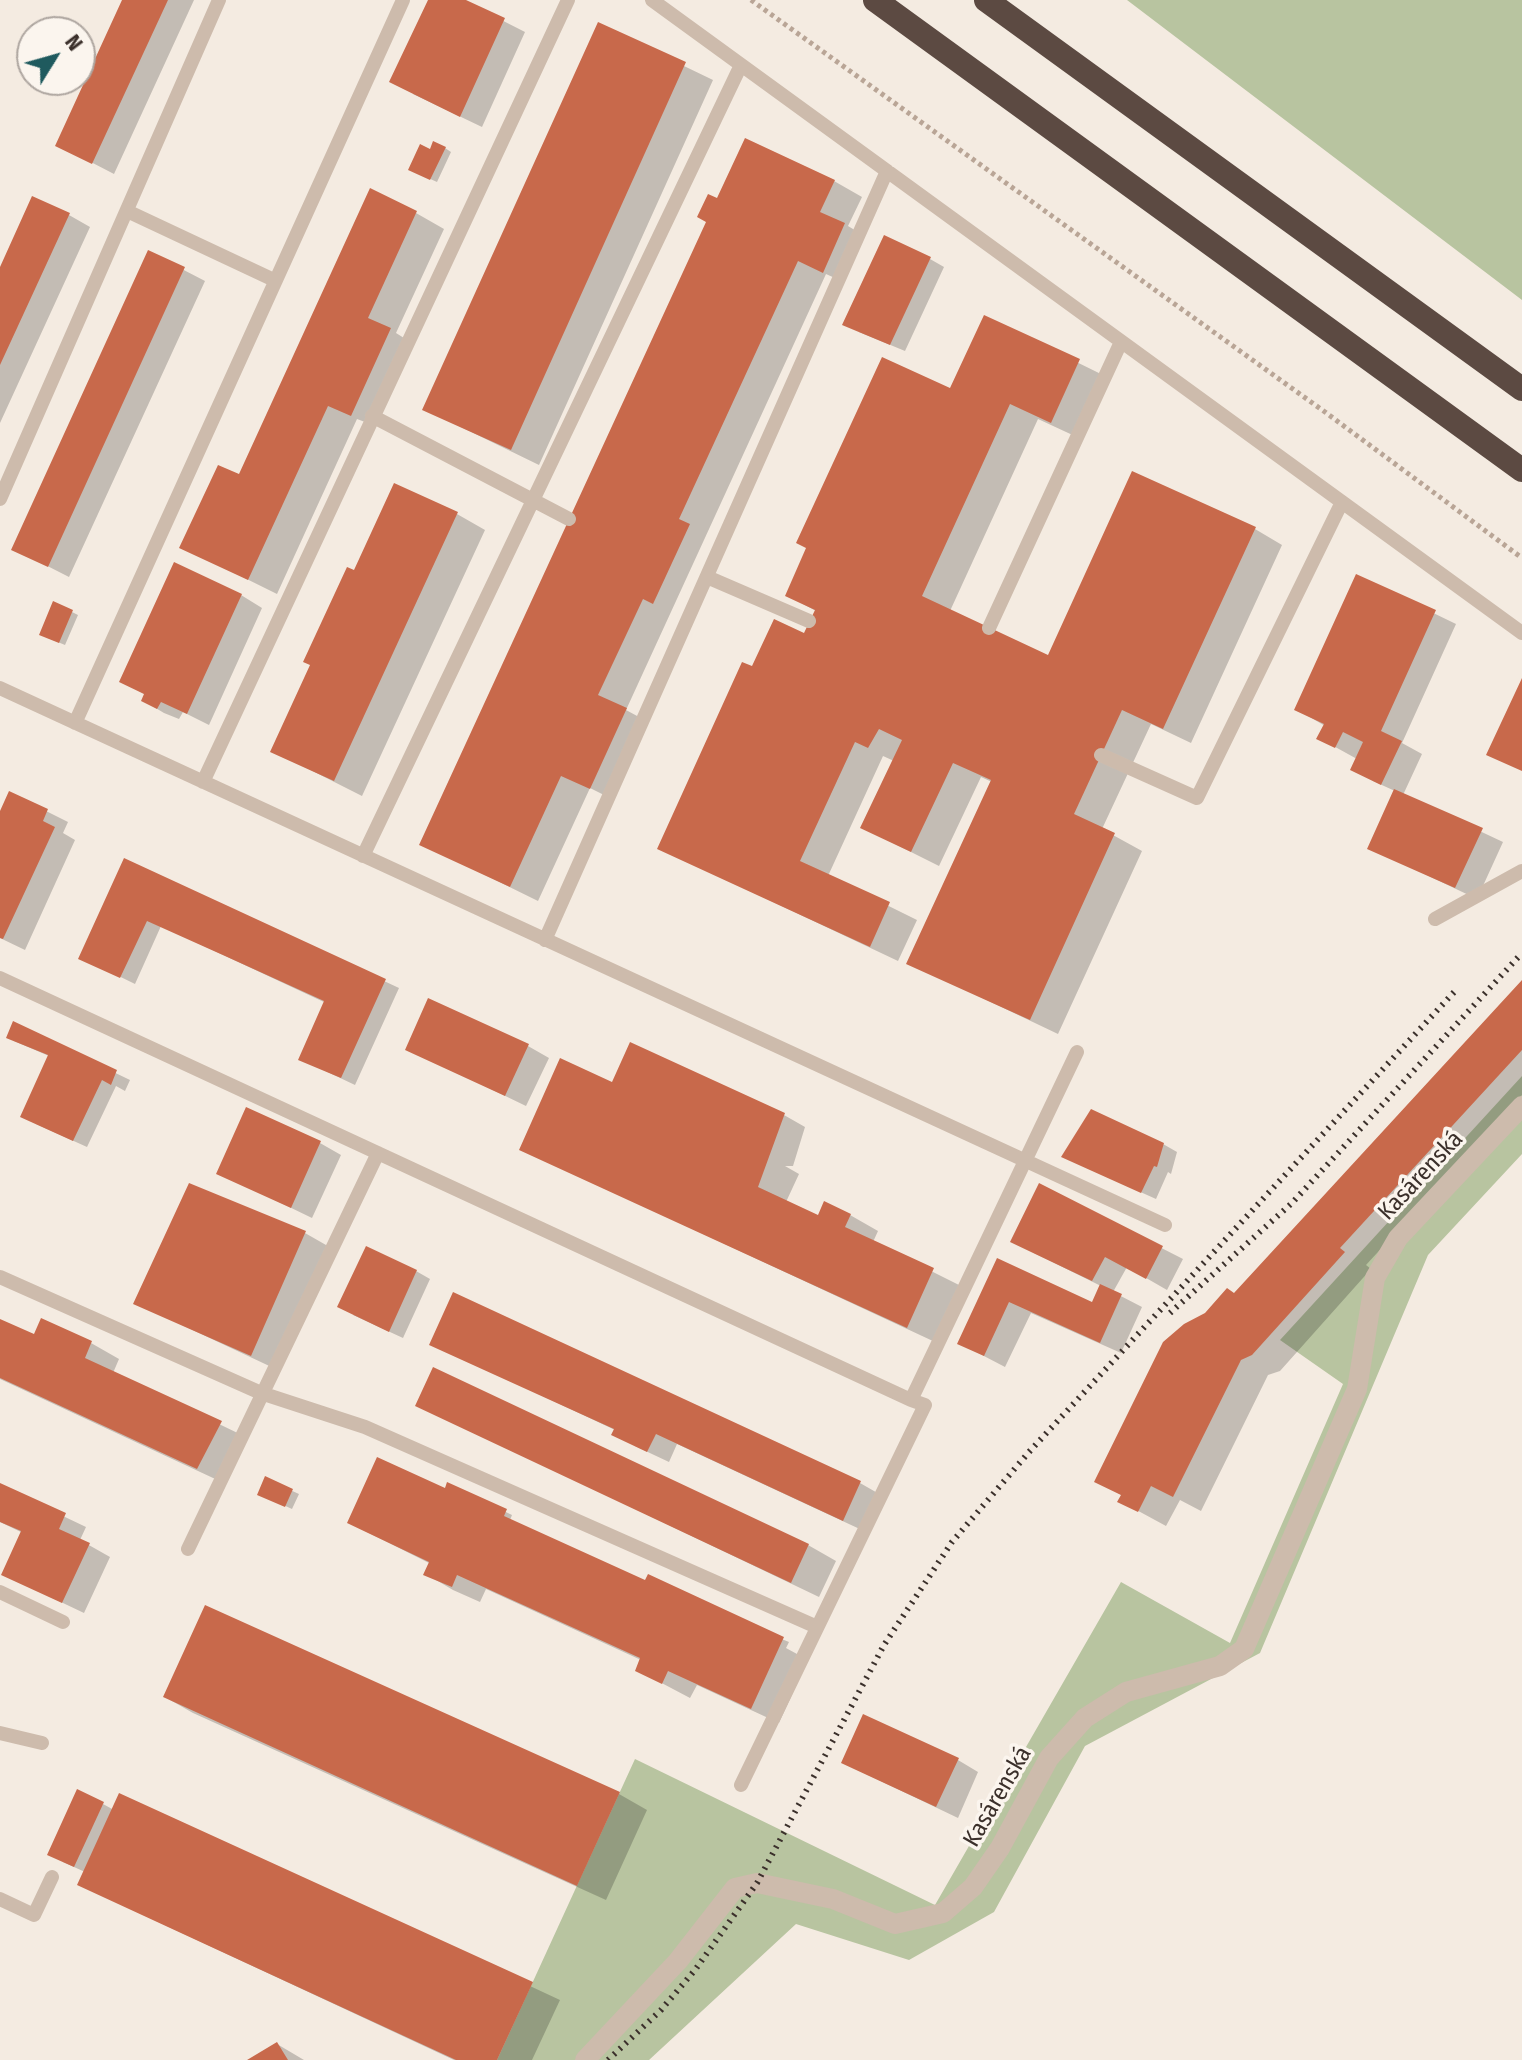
<!DOCTYPE html>
<html>
<head>
<meta charset="utf-8">
<style>
	body { margin:0 }
	#map { position:relative; width:1522px; height:2060px; overflow:hidden; background:#f4ebe1; font-family:"Fira Sans Condensed",sans-serif }
	canvas { display:block }
	.north { position:absolute; left:16px; top:16px; width:80px; height:80px; box-sizing:border-box; background:#fbf5ee; border:2px solid #aea6a0; border-radius:50%; rotate:53deg; font-size:22px; font-weight:700; line-height:32px; text-align:center; color:#3b302b }
	.north::after { content:''; display:block; margin:auto; width:28px; height:36px; background:#1f5a5e; clip-path:polygon(50% 0,100% 100%,50% 72%,0 100%) }
</style>
</head>
<body>
<div id="map">
<canvas width="1522" height="2060"></canvas>
<div class="north">N</div>
</div>
<script>
const context = document.querySelector('canvas').getContext('2d');
context.lineJoin = 'round';
function fillPath(path, color) { context.fillStyle = color; context.fill(path, 'evenodd'); }
const poly = rows => new Path2D(rows.map(r => 'M' + r).join(''));
function stroke(path, color, width, dash) { context.strokeStyle = color; context.lineWidth = width; context.lineCap = dash ? 'butt' : 'round'; context.setLineDash(dash || []); context.stroke(path); }
function label(font, color, halo, rows, align = 'center') {
  context.font = font + ' "Fira Sans Condensed",sans-serif'; context.lineWidth = 7; context.setLineDash([]); context.textBaseline = 'middle'; context.strokeStyle = halo; context.fillStyle = color; for (const [text, x, y, turn = 0] of rows) {
    context.save(); context.translate(x, y); context.rotate((+turn || 0) * Math.PI / 180); context.textAlign = isNaN(turn) ? turn : align; if (halo) context.strokeText(text, 0, 0); context.fillText(text, 0, 0); context.restore();
  }
}
fillPath(poly([
	[1127,0,1522,0,1522,300],
	[1522,1076,1522,1154,1428,1255,1260,1653,1085,1746,994,1912,909,1960,796,1924,649,2060,497,2060,635,1759,935,1905,1121,1582,1230,1643,1343,1384,1280,1340]
]), '#b8c4a0');
fillPath(poly([
	[125,0,194,0,114,174,58,145],
	[430,0,462,0,525,32,482,127,413,94],
	[599,25,713,80,539,465,424,409],
	[445,148,451,152,437,182,417,173],
	[834,181,862,197,848,226,858,232,837,279,826,274,626,710,639,717,604,795,590,788,538,901,422,844,718,201],
	[416,213,444,229,396,333,404,338,365,422,357,419,277,594,182,547,240,477],
	[69,215,90,227,0,423,0,271],
	[149,252,205,281,69,577,14,549],
	[930,259,944,267,905,351,859,332],
	[985,317,1107,377,1079,438,1038,419,950,611,1049,657,1255,529,1282,545,1191,743,1151,724,1102,829,1142,851,1058,1034,909,963,992,782,981,777,939,866,863,828,894,761,883,756,828,876,917,920,898,961,659,848,753,669,805,635,816,611,787,595,951,390],
	[457,514,485,530,362,796,273,751,353,572],
	[1357,576,1456,624,1402,743,1422,754,1403,795,1503,842,1477,899,1370,848,1395,791,1373,781,1357,759,1319,738,1332,730,1296,709],
	[241,595,262,608,209,725,183,712,179,719,164,713,144,701,146,695,121,681],
	[72,612,78,615,65,645,48,638],
	[10,793,68,822,63,833,75,840,25,950,0,938,0,816],
	[125,860,399,988,355,1085,300,1059,326,1003,161,926,135,984,92,963],
	[1522,983,1522,1095,1366,1265,1371,1269,1280,1371,1268,1375,1201,1511,1180,1500,1166,1526,1120,1501,1123,1496,1097,1481,1235,1295],
	[14,1024,130,1080,125,1091,116,1086,87,1147,36,1124,49,1056,14,1041],
	[528,1046,549,1058,526,1106,408,1049],
	[623,1090,784,1115,805,1127,793,1166,785,1166,799,1174,786,1202,819,1217,825,1203,850,1215,878,1231,873,1242,961,1286,935,1342,521,1149],
	[320,1143,341,1155,312,1218,219,1173],
	[1163,1144,1177,1152,1171,1174,1168,1172,1156,1199,1078,1164],
	[1040,1186,1183,1259,1167,1290,1127,1267,1113,1292,1142,1307,1121,1353,1031,1313,1005,1367,959,1343,998,1260,1093,1305,1101,1286,1034,1253],
	[305,1233,333,1249,280,1371,135,1303],
	[416,1271,430,1279,403,1338,353,1315],
	[0,1321,34,1337,42,1321,91,1343,119,1359,113,1373,248,1438,226,1484,0,1379],
	[432,1344,860,1483,881,1495,864,1531,677,1444,669,1462,635,1446,615,1430],
	[418,1405,808,1545,836,1561,819,1597],
	[266,1479,299,1494,292,1509,266,1497],
	[448,1484,512,1515,510,1520,654,1587,789,1642,786,1648,808,1660,779,1723,697,1685,690,1698,637,1670,641,1660,486,1589,480,1602,453,1590,426,1574,431,1564,349,1523,454,1494],
	[0,1486,86,1527,80,1540,110,1557,84,1613,4,1575,23,1533,0,1522],
	[206,1607,619,1794,647,1810,606,1900,193,1713,165,1697],
	[958,1760,978,1772,958,1818,843,1763],
	[120,1795,560,2000,532,2060,454,2060,79,1885,85,1872,63,1862,103,1804,114,1810],
	[277,2044,304,2060,251,2060]
]), '#0003');
fillPath(poly([
	[122,0,168,0,92,164,55,146],
	[428,0,466,0,505,18,460,117,389,82],
	[598,22,686,62,511,450,422,410],
	[745,138,835,180,820,212,845,223,823,273,798,261,679,519,690,524,653,604,643,599,598,695,627,708,590,789,561,776,510,887,419,845,706,222,697,217,708,194,717,198],
	[433,141,446,147,430,180,408,170,420,144,430,149],
	[370,188,417,211,368,318,391,328,351,416,328,406,248,580,179,548,218,465,239,474],
	[32,196,70,213,0,365,0,267],
	[884,235,931,257,890,345,842,325],
	[148,250,185,267,48,567,11,550],
	[984,315,1080,359,1051,423,1010,404,922,596,1048,655,1132,471,1256,527,1163,729,1122,710,1074,814,1115,833,1030,1020,906,964,991,780,953,763,911,852,860,828,902,740,879,729,868,748,855,742,800,861,890,902,870,947,657,849,742,662,752,666,774,619,804,633,815,610,785,596,806,548,796,543,882,357,950,388],
	[394,483,458,512,334,781,270,752,310,665,303,662,347,567,354,570],
	[174,562,242,594,187,714,161,702,157,709,141,701,144,694,119,682],
	[1356,574,1436,610,1381,731,1402,741,1381,785,1350,770,1363,742,1343,732,1335,748,1316,739,1324,724,1294,710],
	[53,601,73,610,59,643,39,635],
	[1522,678,1522,771,1486,755],
	[1394,789,1483,828,1455,888,1367,849],
	[9,791,48,809,43,821,55,827,3,939,0,938,0,811],
	[124,858,386,979,341,1078,298,1060,324,1001,225,956,147,921,120,978,78,959],
	[1522,980,1522,1050,1340,1248,1345,1252,1252,1355,1241,1360,1173,1497,1151,1486,1138,1512,1117,1502,1121,1495,1094,1482,1163,1342,1184,1324,1205,1313,1227,1288,1234,1293],
	[428,998,529,1044,505,1096,405,1050],
	[13,1021,117,1070,111,1085,102,1080,73,1141,20,1117,48,1055,6,1038],
	[630,1042,785,1113,758,1187,818,1215,824,1201,851,1214,845,1227,934,1268,907,1328,519,1150,560,1058,612,1082],
	[246,1107,321,1141,291,1208,216,1174],
	[1091,1109,1164,1143,1157,1167,1154,1166,1141,1193,1061,1157],
	[189,1183,306,1231,251,1356,133,1304],
	[1039,1183,1163,1246,1146,1279,1105,1257,1092,1281,1010,1242],
	[366,1246,417,1270,389,1332,337,1307],
	[997,1258,1092,1302,1100,1284,1122,1294,1100,1343,1009,1302,984,1356,957,1344],
	[453,1292,861,1481,843,1521,656,1434,647,1452,611,1435,614,1429,429,1345],
	[41,1318,92,1341,85,1358,222,1421,197,1469,0,1378,0,1319,34,1334],
	[433,1367,809,1544,791,1583,415,1406],
	[377,1457,445,1488,447,1482,507,1509,504,1516,645,1580,648,1574,784,1637,751,1709,668,1671,662,1684,635,1671,640,1658,457,1575,452,1587,423,1575,429,1562,347,1523],
	[265,1476,293,1489,285,1507,257,1495],
	[0,1483,66,1513,59,1529,90,1543,62,1603,1,1575,21,1531,0,1522],
	[205,1605,620,1792,577,1886,163,1697],
	[863,1714,959,1758,936,1807,841,1763],
	[77,1789,104,1802,74,1867,47,1855],
	[119,1793,533,1982,497,2060,456,2060,77,1885],
	[277,2042,288,2060,247,2060]
]), '#c8694b');
stroke(poly([
	[751,0,1325,412,1522,558]
]), '#b9a596', 5, [4, 4]);
stroke(poly([
	[652,0,1522,633],
	[127,211,274,280],
	[372,416,569,519],
	[0,499,219,0],
	[707,577,809,621],
	[989,628,1121,342],
	[0,688,1165,1225],
	[75,723,403,0],
	[1101,755,1197,798,1342,502],
	[203,782,568,0],
	[363,856,741,65],
	[1435,919,1522,871],
	[545,940,887,171],
	[0,978,911,1400,1077,1052],
	[0,1277,261,1393,365,1427,817,1627],
	[188,1549,378,1153],
	[0,1592,63,1622],
	[0,1733,42,1743],
	[741,1785,925,1405,911,1400],
	[0,1899,34,1915,52,1877]
]), '#cdbbac', 14);
stroke(poly([
	[585,2060,678,1961,735,1888,757,1883,833,1899,895,1924,943,1913,973,1887,1000,1848,1049,1758,1085,1718,1126,1692,1220,1666,1244,1649,1357,1389,1375,1278,1398,1238,1522,1106]
]), '#cdbbac', 20);
stroke(poly([
	[875,0,1522,470],
	[986,0,1522,389]
]), '#5c4a42', 24);
stroke(poly([
	[1170,1313,1292,1203,1522,953],
	[608,2060,661,2010,695,1970,757,1883,884,1645,952,1542,1029,1452,1456,990]
]), '#3b302b', 6, [2, 6]);
label('24px', '#3b302b', '#fbf5ee', [
	["Kasárenská",1421,1176,-47],
	["Kasárenská",998,1797,-60]
]);
</script>
</body>
</html>
